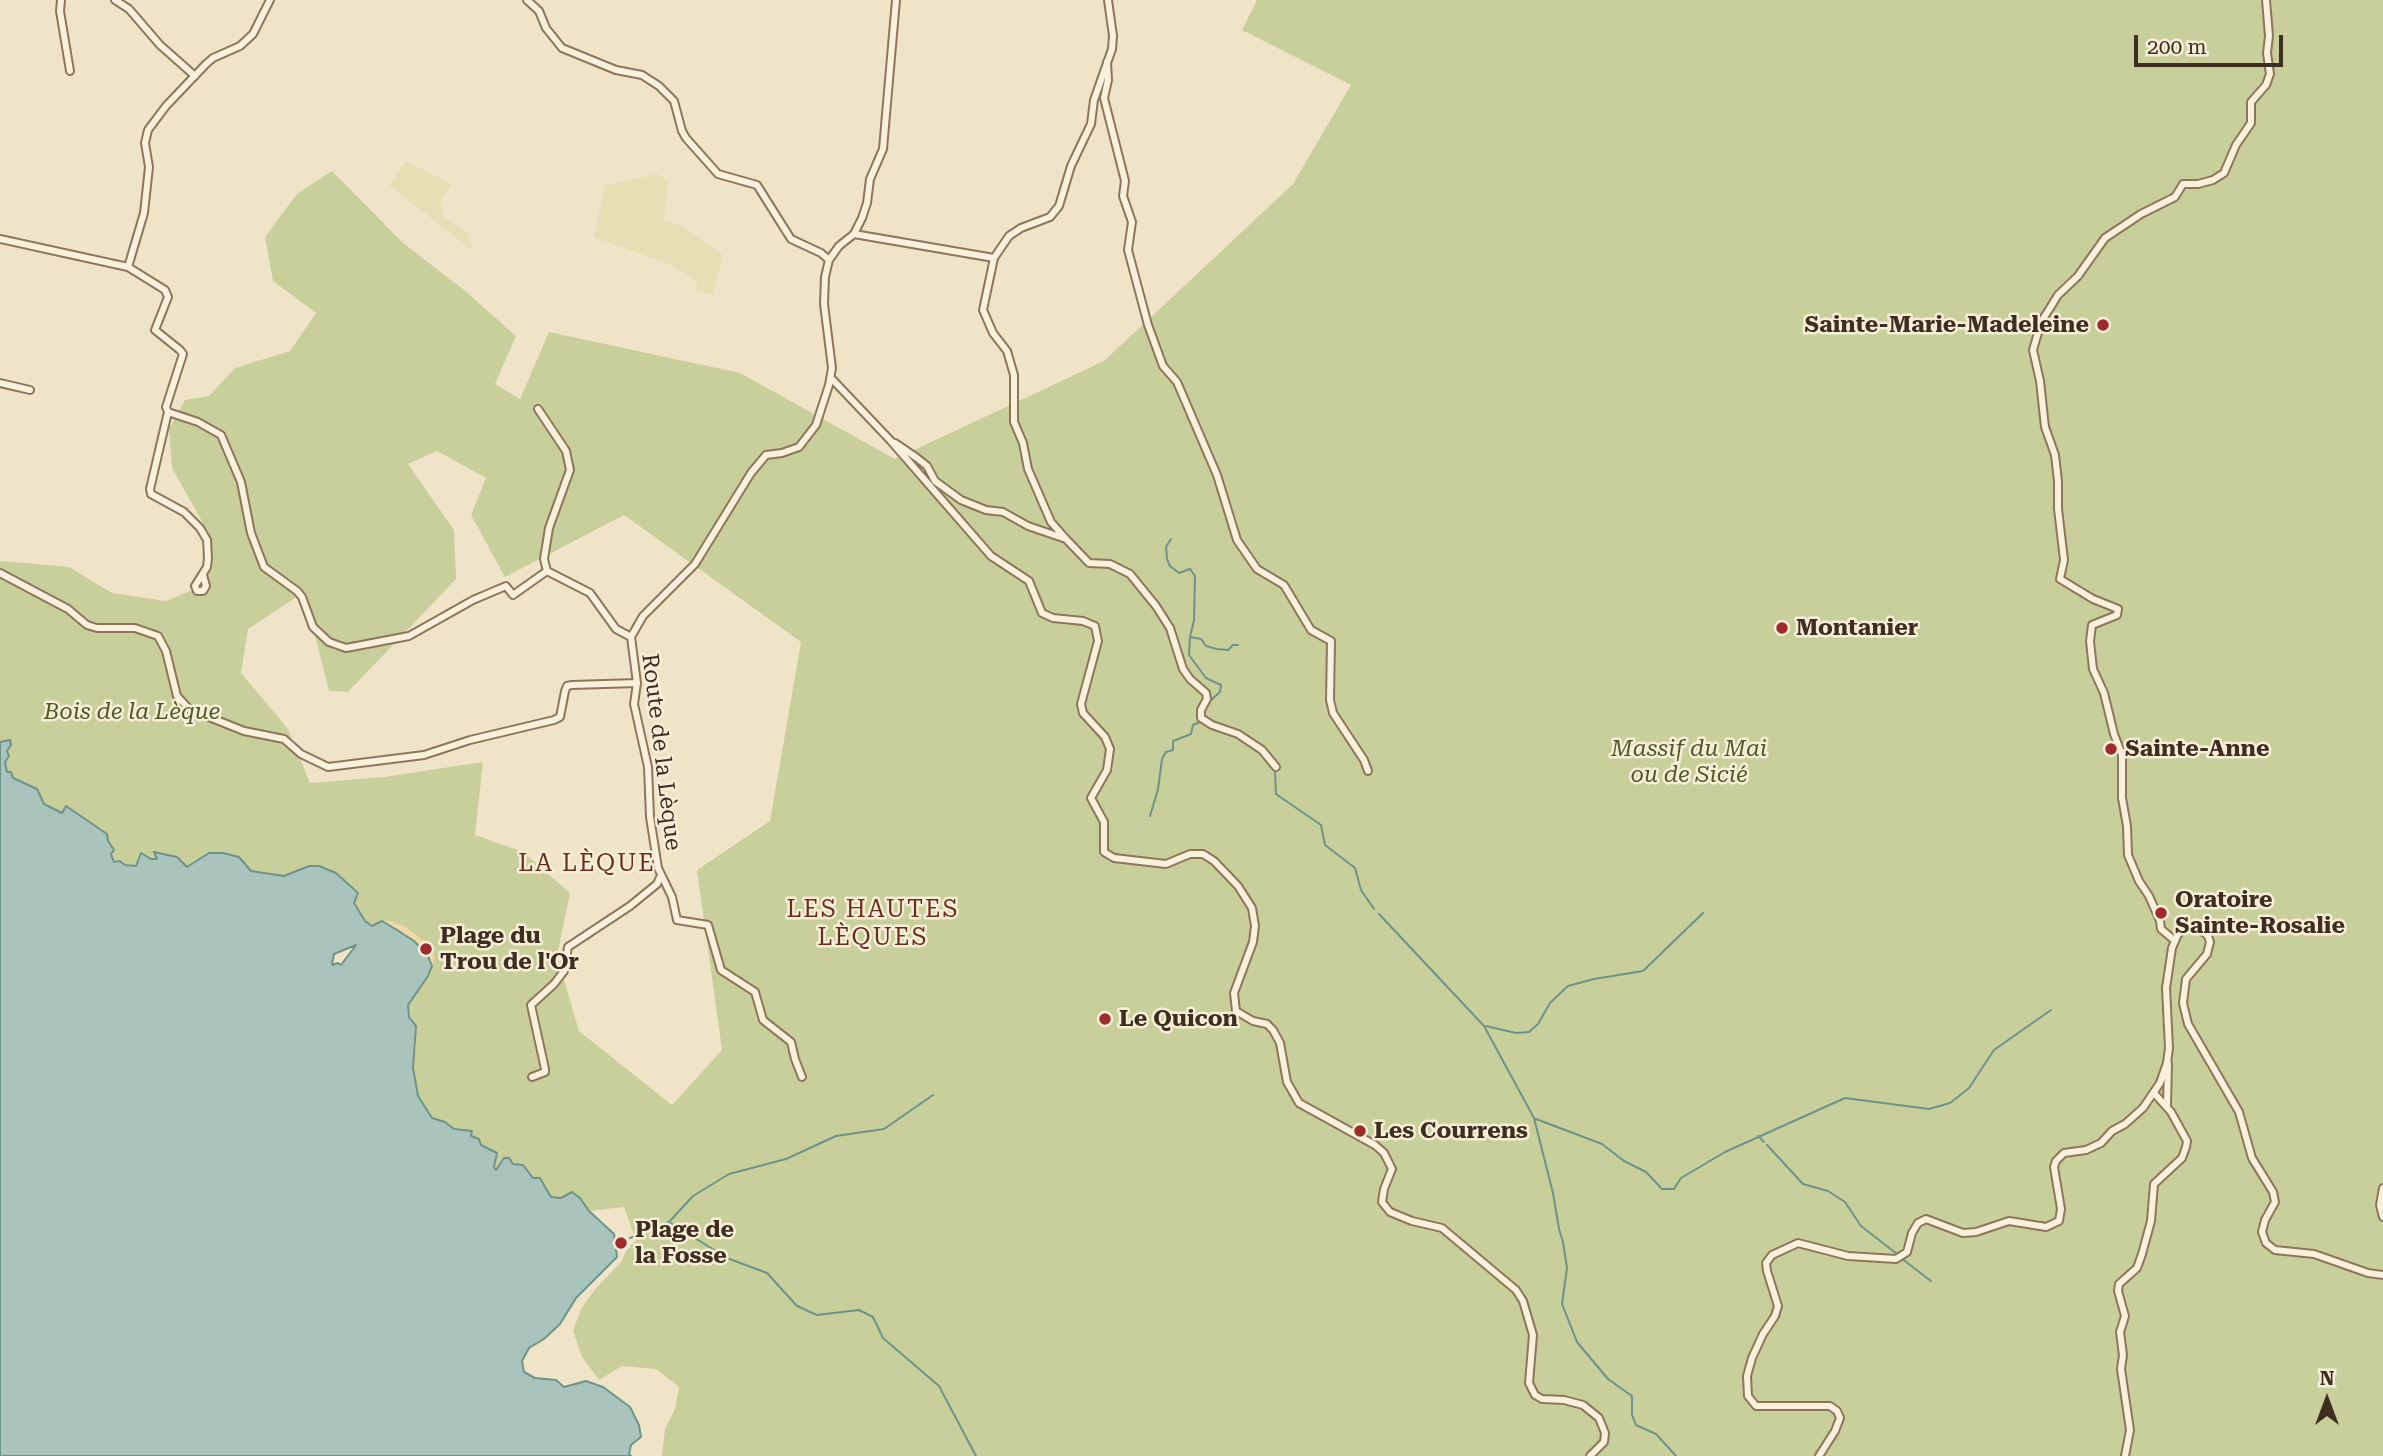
<!DOCTYPE html>
<html>
<head>
<meta charset="utf-8">
<style>
	body { margin:0 }
	#map { position:relative; width:2383px; height:1456px; overflow:hidden; background:#f0e4c8; font-family:"Roboto Serif",serif }
	canvas { display:block }
	.north { position:absolute; left:2292px; top:1365px; width:70px; height:70px; -webkit-text-stroke:5px #f7eed8; paint-order:stroke; rotate:0deg; font-size:19px; font-weight:700; line-height:28px; text-align:center; color:#3d2e20 }
	.north::after { content:''; display:block; margin:auto; width:24px; height:32px; background:#3d2e20; clip-path:polygon(50% 0,100% 100%,50% 72%,0 100%) }
	.scale { position:absolute; left:2134px; top:35px; width:149px; height:32px; box-sizing:border-box; border:4px solid #3d2e20; border-top:0; padding-left:9px; font-size:21px; line-height:24px; white-space:nowrap; color:#3d2e20; -webkit-text-stroke:5px #f7eed8; paint-order:stroke }
</style>
</head>
<body>
<div id="map">
<canvas width="2383" height="1456"></canvas>
<div class="north">N</div>
<div class="scale">200 m</div>
</div>
<script>
const context = document.querySelector('canvas').getContext('2d');
context.lineJoin = 'round';
function fillPath(path, color) { context.fillStyle = color; context.fill(path, 'evenodd'); }
const poly = rows => new Path2D(rows.map(r => 'M' + r).join(''));
function stroke(path, color, width, dash) { context.strokeStyle = color; context.lineWidth = width; context.lineCap = dash ? 'butt' : 'round'; context.setLineDash(dash || []); context.stroke(path); }
function label(font, color, halo, rows, align = 'center') {
  context.font = font + ' "Roboto Serif",serif'; context.lineWidth = 5; context.setLineDash([]); context.textBaseline = 'middle'; context.strokeStyle = halo; context.fillStyle = color; for (const [text, x, y, turn = 0] of rows) {
    context.save(); context.translate(x, y); context.rotate((+turn || 0) * Math.PI / 180); context.textAlign = isNaN(turn) ? turn : align; if (halo) context.strokeText(text, 0, 0); context.fillText(text, 0, 0); context.restore();
  }
}
fillPath(poly([
	[406,161,452,184,441,200,442,215,467,232,473,251,389,185],
	[657,174,668,181,664,220,683,226,723,255,713,295,696,290,697,281,669,264,594,237,605,185]
]), '#e6deb5');
fillPath(poly([
	[1257,0,2383,0,2383,1456,662,1456,665,1429,675,1409,679,1387,656,1369,622,1366,599,1380,582,1357,573,1331,581,1309,596,1288,622,1261,626,1251,636,1240,624,1207,589,1211,580,1198,566,1196,555,1199,551,1197,546,1185,540,1178,533,1178,528,1170,500,1167,496,1170,493,1151,488,1150,473,1138,471,1136,472,1131,454,1129,445,1122,432,1118,418,1096,413,1068,416,1042,408,1005,428,976,428,956,414,941,382,921,372,926,365,921,354,903,309,866,284,876,251,871,239,857,209,853,187,867,154,852,157,859,154,860,139,854,138,864,136,866,113,862,112,845,108,841,107,834,101,828,44,804,37,789,13,778,11,772,7,772,5,762,7,751,11,745,7,742,0,742,0,561,69,567,112,593,166,601,204,585,204,525,172,468,169,429,185,400,209,396,235,368,290,351,316,313,273,281,265,237,297,194,332,171,403,243,464,290,516,336,495,384,520,399,549,332,740,373,895,459,1104,361,1293,184,1351,85,1242,30],
	[437,451,486,478,471,515,505,577,624,515,801,642,770,821,697,870,722,1050,672,1105,579,1031,557,956,570,893,523,852,475,835,483,762,384,777,310,783,288,729,241,673,248,629,304,592,329,691,348,692,456,579,454,530,408,464]
]), '#c9cf9b');
fillPath(poly([
	[382,921,391,921,406,927,425,942,435,958,432,966,428,956,414,941]
]), '#ecd9a5');
const water = poly([
	[10,740,11,745,7,751,9,756,5,762,7,772,11,772,13,778,37,789,44,804,62,813,66,806,107,834,108,841,114,850,111,854,114,862,120,861,125,865,136,866,141,853,151,859,157,859,154,852,177,857,187,867,209,853,223,853,239,857,251,871,284,876,309,866,319,866,336,873,358,893,354,903,365,921,372,926,382,921,397,930,414,941,428,956,432,966,428,976,408,1005,409,1017,416,1026,413,1068,418,1096,432,1118,445,1122,454,1129,472,1131,471,1136,479,1139,481,1145,497,1153,494,1167,496,1170,504,1158,509,1158,513,1164,523,1165,533,1178,540,1178,551,1197,561,1198,572,1192,580,1198,589,1211,614,1234,617,1257,576,1298,560,1324,544,1339,529,1348,522,1361,524,1372,535,1378,556,1380,564,1387,586,1381,603,1387,630,1407,639,1425,641,1437,631,1445,629,1454,631,1456,0,1456,0,742,10,740],
	[356,945,341,965,338,963,332,965,334,954,356,945]
]);
fillPath(water, '#a9c4bc');
stroke(water, '#6f938a', 2);
stroke(poly([
	[1171,539,1166,547,1167,559,1170,566,1179,573,1190,569,1195,576,1194,620,1190,637,1189,655,1206,678,1221,685,1220,692,1210,701],
	[1190,637,1201,639,1206,646,1217,649,1228,650,1233,645,1238,645],
	[1275,772,1276,794,1321,825,1325,845,1355,868,1361,890,1374,909],
	[1150,816,1158,789,1162,759,1166,752,1173,750,1173,741,1191,734,1193,725,1200,722],
	[1379,914,1484,1026,1534,1118,1553,1193,1559,1229,1563,1242,1567,1268,1562,1304,1577,1342,1608,1379,1632,1396,1632,1415,1636,1425,1656,1434,1676,1456],
	[1486,1026,1516,1033,1529,1032,1538,1024,1550,1003,1568,986,1594,979,1643,971,1703,913],
	[1536,1119,1602,1144,1624,1161,1646,1172,1662,1189,1674,1189,1681,1178,1725,1152,1845,1098,1929,1109,1950,1103,1969,1088,1994,1050,2051,1010],
	[1758,1136,1764,1142],
	[1767,1145,1803,1184,1828,1191,1845,1202,1861,1226,1897,1254],
	[669,1222,693,1196,729,1174,786,1159,836,1136,884,1129,933,1095],
	[630,1238,669,1222,727,1258,767,1273,797,1306,817,1315,859,1310,873,1317,883,1338,939,1386,976,1456],
	[1901,1258,1931,1281]
]), '#6f938a', 2);
const minor = poly([
	[61,0,60,11,70,71],
	[115,0,129,9,160,45,195,76],
	[527,0,539,11,546,28,562,48,616,70,642,75,659,86,674,101,682,131,686,138,718,174,757,185,791,239,821,253,829,260],
	[1107,62,1108,80,1104,98,1125,181,1123,196,1132,222,1128,250,1148,325,1163,366,1177,382,1217,475,1237,540,1257,569,1284,585,1311,630,1331,641,1330,700,1333,713,1364,760,1368,771],
	[854,234,994,258],
	[0,239,128,267,144,213,149,167,145,143,148,130,166,106,206,64,213,58,240,46,253,34,270,0],
	[128,267,165,290,168,297,155,330,180,350,183,354,166,407,168,412,198,422,221,435,241,482,251,533,264,567,297,591,302,597,313,627,329,642,346,648,409,636,473,600,506,586,513,595,547,571,590,593,616,629,631,637],
	[831,378,890,440,991,556,1029,581,1042,613,1053,618,1083,621,1095,626,1098,641,1081,704,1083,713,1105,737,1110,749,1107,770,1091,798,1104,822,1104,852,1114,858,1166,864,1190,854,1203,854,1214,861,1238,886,1252,908,1255,926,1253,942,1234,993,1236,1011,1253,1021,1267,1024,1273,1030,1280,1043,1287,1082,1299,1103,1375,1145,1384,1153,1392,1169,1384,1189,1382,1202,1390,1212,1412,1221,1442,1228,1516,1290,1523,1301,1533,1335,1529,1383,1535,1395,1542,1399,1564,1400,1583,1405,1599,1418,1605,1433,1604,1442,1590,1456],
	[0,383,30,390],
	[538,409,566,451,570,470,549,528,544,559,547,571],
	[168,412,150,489,151,494,184,512,200,528,207,540,208,558,207,567,195,586,197,591,203,591,206,586,203,575],
	[895,443,917,458,927,466,935,481,961,500,986,510,1003,512,1028,526,1066,539,1089,563,1110,564,1130,574,1156,606,1170,628,1183,669,1190,679,1206,693,1207,699,1201,710,1201,718,1212,725,1238,734,1262,750,1276,767],
	[1066,539,1051,522,1028,469,1023,443,1014,422,1014,375,1007,351,993,333,983,310,994,258,1009,236,1021,228,1050,217,1059,206,1071,166,1091,124,1094,100,1112,49,1113,36,1108,0],
	[0,573,68,609,87,625,97,628,135,628,158,636,166,651,177,696,189,709,244,731,284,739,301,754,328,767,424,755,470,740,554,720,560,717,565,691,567,686,572,685,637,683],
	[2174,940,2161,929,2160,921,2149,896,2139,881,2128,855,2127,826,2122,798,2122,755,2114,734,2104,693,2093,669,2090,641,2092,625,2117,615,2118,609,2093,599,2060,579,2064,560,2058,509,2058,481,2055,455,2045,427,2040,381,2033,350,2041,322,2050,308,2058,295,2078,276,2105,238,2141,214,2175,197,2183,184,2198,184,2213,180,2224,173,2236,145,2251,123,2251,102,2266,85,2270,74,2267,53,2269,36,2266,0],
	[532,1077,545,1072,545,1069,531,1005,554,984,564,971,568,947,630,906,657,884,661,875],
	[802,1077,795,1059,791,1042,763,1020,755,992,721,970,708,925,677,920,672,897,658,868,650,817,648,767,634,704,637,683,631,637,643,616,695,564,751,473,766,455,782,453,799,447,816,425,829,385,832,368,824,304,825,277,829,260,839,246,854,234,862,218,867,203,870,179,883,149,896,0],
	[2167,1105,2168,1064],
	[2383,1188,2380,1205,2383,1217],
	[1819,1456,1835,1431,1840,1418,1837,1411,1830,1406,1756,1406,1748,1396,1747,1376,1752,1358,1763,1334,1775,1316,1778,1306,1767,1271,1766,1263,1772,1255,1798,1243,1848,1256,1896,1259,1907,1252,1912,1233,1918,1223,1926,1219,1963,1233,1976,1232,2009,1221,2046,1227,2059,1221,2061,1209,2054,1167,2056,1161,2064,1153,2086,1150,2101,1143,2112,1131,2125,1124,2143,1108,2160,1083,2167,1063,2169,1048,2166,988,2172,948,2178,934,2186,928,2197,927,2208,936,2210,942,2207,954,2186,979,2183,1003,2188,1024,2239,1112,2252,1158,2273,1192,2275,1202,2265,1220,2262,1232,2266,1243,2275,1250,2314,1254,2368,1273,2383,1275],
	[2125,1456,2130,1430,2121,1369,2123,1355,2120,1332,2125,1316,2118,1291,2119,1284,2137,1268,2142,1254,2151,1221,2154,1184,2182,1158,2186,1147,2187,1141,2171,1112,2154,1093]
]);
stroke(minor, '#8d765c', 10);
stroke(minor, '#faf1dc', 6);
for (const [x, y, r, color] of [
	[2103,325,7,"#9e2a2b"],
	[1782,628,7,"#9e2a2b"],
	[2111,749,7,"#9e2a2b"],
	[2161,913,7,"#9e2a2b"],
	[426,949,7,"#9e2a2b"],
	[1105,1019,7,"#9e2a2b"],
	[1360,1131,7,"#9e2a2b"],
	[621,1243,7,"#9e2a2b"]
]) { const dot = new Path2D(); dot.arc(x, y, r, 0, 2 * Math.PI); context.fillStyle = color; context.fill(dot); stroke(dot, '#f7eed8', 2.5); }
label('bold 23px', '#3d2e20', '#f7eed8', [
	["Sainte-Marie-Madeleine",2089,325,"right"],
	["Montanier",1796,628],
	["Sainte-Anne",2125,749],
	["Oratoire",2175,900],
	["Sainte-Rosalie",2175,926],
	["Plage du",440,936],
	["Trou de l'Or",440,962],
	["Le Quicon",1119,1019],
	["Les Courrens",1374,1131],
	["Plage de",635,1230],
	["la Fosse",635,1256]
], 'left');
label('italic 23px', '#4d5a26', '#f7eed8', [
	["Bois de la Lèque",132,712],
	["Massif du Mai",1689,749],
	["ou de Sicié",1689,775]
]);
label('23px', '#3d2e20', '#f7eed8', [
	["Route de la Lèque",661,752,83]
]);
context.letterSpacing = '2px';
label('24px', '#6b2e1e', '#f7eed8', [
	["LA LÈQUE",587,864],
	["LES HAUTES",873,910],
	["LÈQUES",873,938]
]);
context.letterSpacing = '0px';
</script>
</body>
</html>
